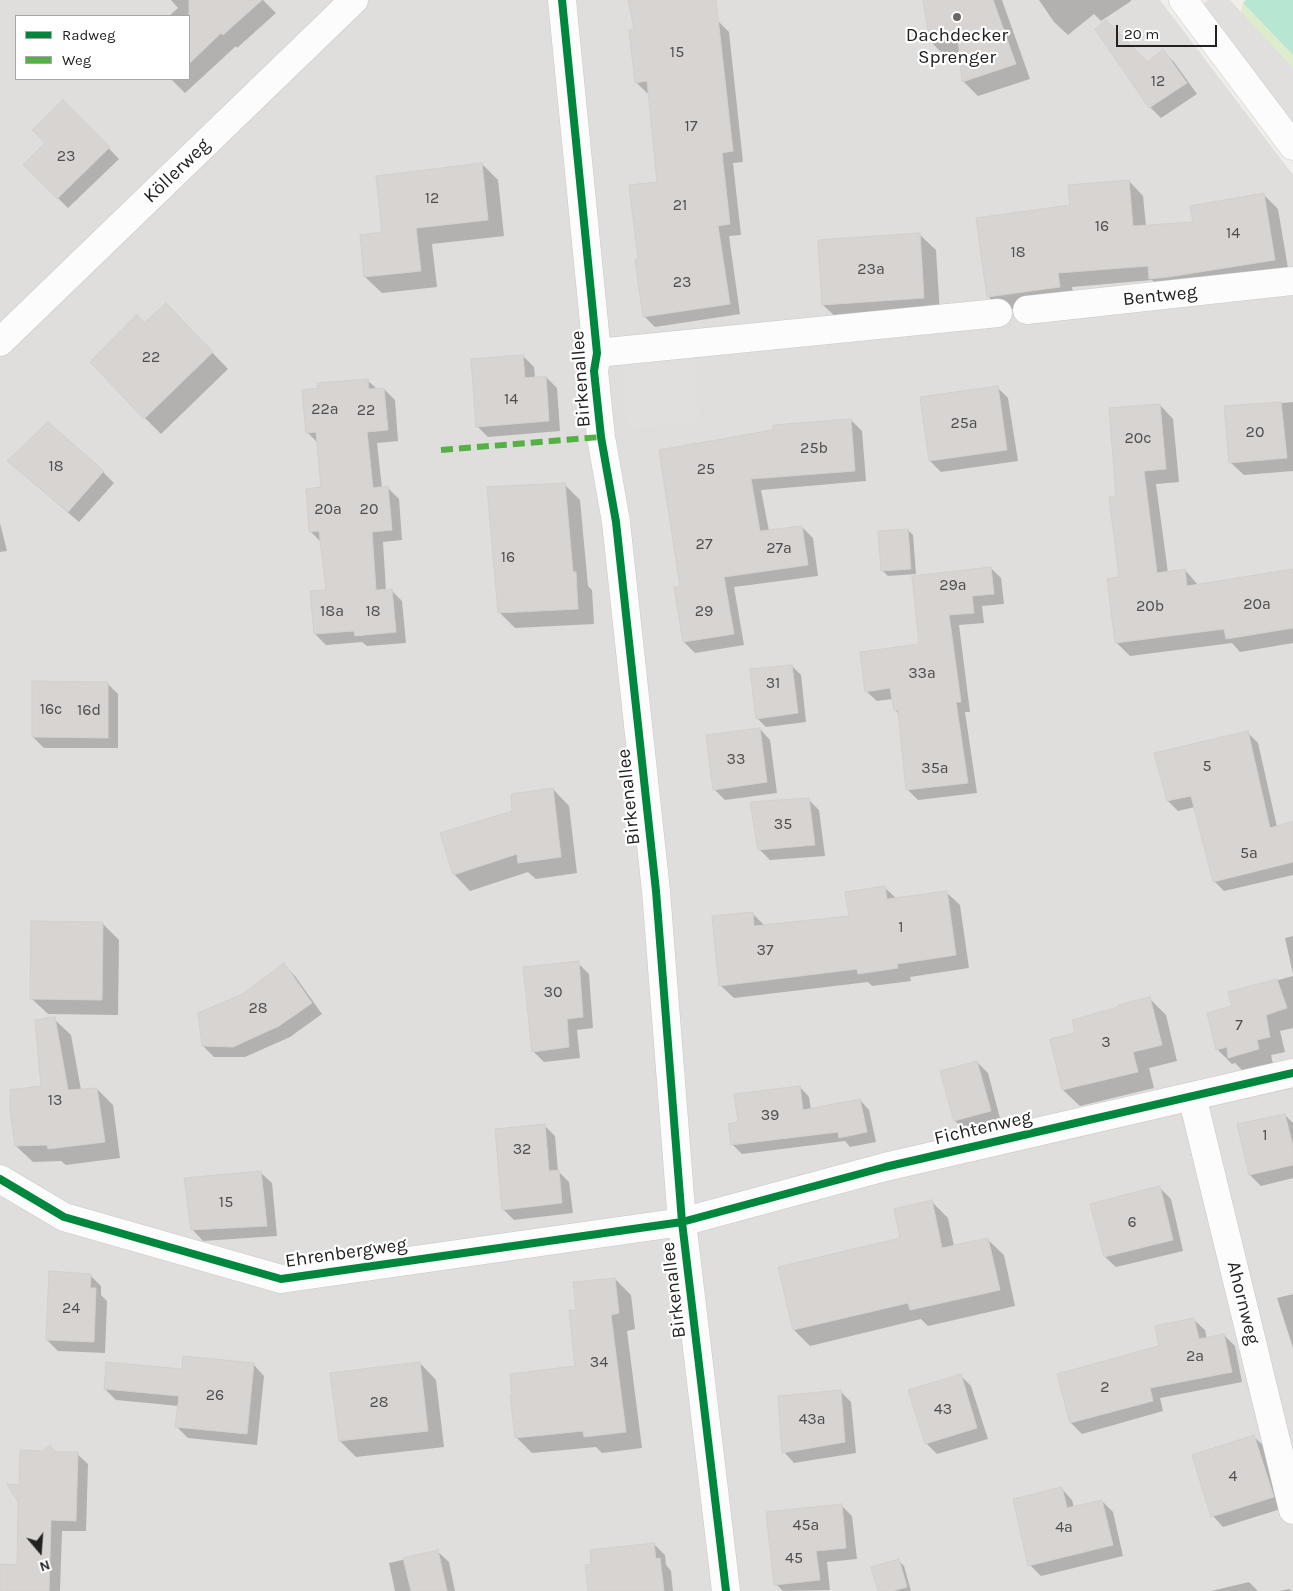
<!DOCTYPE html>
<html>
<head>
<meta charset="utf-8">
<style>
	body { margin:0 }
	#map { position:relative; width:1293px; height:1591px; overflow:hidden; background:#f0eeeb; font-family:Karla,sans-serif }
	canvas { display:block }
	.legend { position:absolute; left:15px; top:15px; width:175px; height:65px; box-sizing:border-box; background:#fff; border:1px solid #a7a7a7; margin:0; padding:6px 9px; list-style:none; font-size:15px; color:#222 }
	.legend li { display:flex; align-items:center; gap:10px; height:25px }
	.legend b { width:25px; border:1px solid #a7a7a7 }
	.north { position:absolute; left:15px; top:1526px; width:50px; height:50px; -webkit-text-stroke:4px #fff; paint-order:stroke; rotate:162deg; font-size:14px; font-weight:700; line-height:20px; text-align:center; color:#222 }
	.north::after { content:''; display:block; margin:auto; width:18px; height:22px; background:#222; clip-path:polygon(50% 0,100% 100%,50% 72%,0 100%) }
	.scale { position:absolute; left:1116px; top:25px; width:101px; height:22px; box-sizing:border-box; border:2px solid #222; border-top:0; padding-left:6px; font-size:15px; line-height:18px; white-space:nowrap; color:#222; -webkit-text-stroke:4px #fff; paint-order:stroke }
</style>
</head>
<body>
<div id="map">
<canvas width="1293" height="1591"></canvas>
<ul class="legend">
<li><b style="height:6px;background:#00873e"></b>Radweg</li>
<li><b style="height:6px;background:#55b145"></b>Weg</li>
</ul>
<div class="north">N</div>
<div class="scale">20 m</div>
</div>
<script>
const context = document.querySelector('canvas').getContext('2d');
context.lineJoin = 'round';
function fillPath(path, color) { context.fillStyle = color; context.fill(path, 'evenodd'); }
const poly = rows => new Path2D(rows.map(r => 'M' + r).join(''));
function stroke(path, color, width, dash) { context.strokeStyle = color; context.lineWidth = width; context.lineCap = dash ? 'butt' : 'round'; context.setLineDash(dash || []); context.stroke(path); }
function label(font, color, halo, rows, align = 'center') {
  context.font = font + ' Karla,sans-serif'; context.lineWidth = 4.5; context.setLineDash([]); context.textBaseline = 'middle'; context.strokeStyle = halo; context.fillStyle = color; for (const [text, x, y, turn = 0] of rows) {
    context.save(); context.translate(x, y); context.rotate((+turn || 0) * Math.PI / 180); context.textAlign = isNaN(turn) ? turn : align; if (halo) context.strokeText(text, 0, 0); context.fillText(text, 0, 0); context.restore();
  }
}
fillPath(poly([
	[0,0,1160,0,1293,175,1293,1591,0,1591],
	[16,16,189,16,189,79,16,79]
]), '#dfdedc');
fillPath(poly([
	[1243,3,1293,55,1293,68,1241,13]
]), '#ddeccb');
fillPath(poly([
	[1246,0,1293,0,1293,55,1243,3]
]), '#b7e6d2');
fillPath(poly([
	[1208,0,1230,0,1293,68,1293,128,1200,6],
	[693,350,700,422,628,429,621,358]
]), '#e0dfde');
fillPath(poly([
	[171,0,263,0,276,13,237,48,236,46,185,93,171,79,189,79,189,16,169,16,178,8],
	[629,0,704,0,718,21,729,32,743,162,733,163,741,235,729,236,740,314,655,327,644,316,639,260,658,183,649,93,647,93,636,82,635,30],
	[925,0,1002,0,1030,79,978,96,963,81,961,55,946,57,931,42],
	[1039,0,1131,0,1131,1,1101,21,1094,14,1068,35,1054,22],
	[1097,29,1148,64,1163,51,1174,62,1197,94,1161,118,1150,107],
	[63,101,119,159,68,208,25,165,47,143],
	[482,164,498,180,504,236,432,244,437,287,382,293,365,277,383,233],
	[1129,181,1143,196,1146,226,1195,223,1264,195,1278,209,1289,274,1164,293,1152,280,1072,287,1074,301,1002,311,988,296,1071,206],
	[919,234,936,250,940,314,840,321,823,305],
	[182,321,228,369,161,434,145,418,145,324],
	[523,356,534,367,535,378,546,377,557,388,560,431,488,437,477,426],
	[367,380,377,389,384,389,395,400,398,441,377,443,382,488,388,488,399,499,402,540,383,542,386,591,392,591,402,601,406,643,367,646,362,642,326,645,315,634,327,591,322,543,311,532,323,488,318,443,307,432],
	[997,387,1008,398,1018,461,941,472,930,461],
	[1293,402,1293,471,1244,475,1230,462,1226,408],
	[1160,405,1173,419,1179,482,1156,484,1168,573,1185,570,1198,585,1293,570,1293,643,1240,652,1232,643,1130,656,1116,642,1121,578,1118,497],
	[851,420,862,431,866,481,761,490,769,531,802,527,813,538,818,576,734,587,744,645,695,653,684,642,682,587,660,451],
	[20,471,103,472,114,483,79,522],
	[564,484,580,500,588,586,592,590,594,624,515,628,499,612],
	[0,523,7,551,0,552],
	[908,530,913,535,916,574,888,576,883,571],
	[991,568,1001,578,1004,604,982,606,984,623,959,625,970,712,965,712,977,793,918,800,908,790,900,715,895,710,893,699,877,701,866,691,921,645],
	[792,666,801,675,806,722,766,727,757,718],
	[107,683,118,694,118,748,44,748,33,737],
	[760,729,770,740,777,793,725,800,714,789],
	[1248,733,1258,743,1277,827,1293,823,1293,875,1224,891,1214,881,1195,807,1178,811,1168,801],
	[553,789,569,806,577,873,536,879,528,872,470,891,454,874,513,812],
	[808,799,819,810,825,856,770,860,759,849],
	[885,888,897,899,946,892,960,905,969,968,910,977,911,981,872,986,868,982,734,998,720,985,752,913,765,926,850,917],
	[102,923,119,940,118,1015,48,1014,31,998],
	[1293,936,1293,974,1285,938],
	[578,963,589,974,593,1028,577,1030,580,1058,544,1062,533,1051],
	[284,965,295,976,322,1014,290,1037,245,1057,214,1057,203,1046],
	[1293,976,1293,1028,1280,1031,1285,1052,1271,1055,1273,1064,1245,1073,1235,1063,1232,1064,1217,1049,1233,1007,1230,993],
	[1150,999,1166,1015,1177,1061,1149,1068,1154,1088,1080,1106,1063,1090,1077,1034],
	[54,1019,71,1035,81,1090,97,1089,113,1105,120,1158,66,1165,61,1161,33,1162,16,1146,43,1087],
	[977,1062,988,1073,1001,1122,966,1131,955,1121],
	[800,1087,809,1097,811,1110,860,1100,869,1110,876,1142,850,1147,845,1141,742,1154,733,1145,739,1123],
	[1285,1115,1293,1123,1293,1178,1261,1186,1250,1175,1239,1125],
	[544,1125,555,1136,558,1171,569,1182,573,1213,514,1220,503,1209],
	[261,1173,272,1183,277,1236,203,1241,193,1230],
	[1160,1188,1171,1199,1183,1251,1116,1267,1105,1257],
	[932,1202,948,1218,954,1246,987,1239,1004,1255,1015,1306,928,1326,921,1319,810,1346,794,1330,902,1239],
	[90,1275,101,1286,101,1295,107,1301,105,1353,58,1351,47,1340],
	[615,1279,631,1295,635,1329,627,1331,642,1448,602,1453,596,1447,532,1453,516,1437,576,1367,577,1311],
	[1293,1294,1293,1348,1277,1298],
	[1194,1320,1205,1330,1207,1339,1224,1335,1235,1346,1242,1382,1160,1398,1163,1411,1082,1434,1071,1423,1058,1375,1161,1347],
	[420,1363,436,1380,444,1447,356,1457,340,1441],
	[254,1365,264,1376,257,1445,188,1438,177,1427,179,1406,116,1400,105,1389,183,1371],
	[960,1375,971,1386,988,1439,937,1454,926,1443],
	[840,1391,851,1402,856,1453,794,1463,784,1452],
	[1254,1437,1265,1447,1284,1508,1223,1527,1213,1516],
	[44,1452,77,1454,88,1464,86,1531,62,1531,60,1591,0,1591,0,1565,18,1566,20,1486],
	[1062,1489,1072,1500,1074,1508,1102,1501,1113,1512,1123,1556,1041,1576,1030,1565],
	[841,1505,852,1516,857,1559,827,1562,830,1590,783,1591,776,1584],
	[654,1544,665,1555,666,1565,671,1571,673,1591,589,1591],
	[438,1552,449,1562,455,1591,395,1591,389,1563],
	[899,1561,904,1566,911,1591,879,1591],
	[1249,1582,1258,1591,1211,1591],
	[1289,1589,1292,1591,1279,1591]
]), '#0003');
const building = poly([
	[189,0,262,0,223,35,221,33,189,64,189,0],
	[628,0,716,0,733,151,722,153,730,224,718,226,730,304,643,317,635,260,638,259,629,185,657,182,647,81,635,83,629,30,634,29,628,0],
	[923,0,993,0,1016,64,962,82,958,39,930,42,923,0],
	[1106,20,1148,62,1163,49,1187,83,1149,108,1095,29,1106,20],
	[63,100,110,147,57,199,23,165,45,143,32,130,63,100],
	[482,163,488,220,416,228,421,271,364,277,360,235,382,232,376,176,482,163],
	[1129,180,1133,226,1193,222,1190,206,1264,193,1275,260,1168,277,1149,279,1148,266,1058,273,1060,287,987,297,976,218,1070,205,1068,185,1129,180],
	[920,233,924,298,822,305,818,240,920,233],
	[166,303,213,352,144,419,90,362,137,314,144,323,166,303],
	[523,355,525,378,546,376,549,421,476,427,471,359,523,355],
	[368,379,369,389,384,388,388,430,367,432,373,488,388,486,392,530,372,532,376,590,392,589,396,632,355,636,354,631,314,634,310,591,326,590,319,531,309,532,306,489,321,487,316,432,306,433,302,390,318,388,317,383,368,379],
	[998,386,1007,450,929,461,920,397,998,386],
	[1281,402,1287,458,1229,463,1224,406,1281,402],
	[1160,404,1166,469,1144,471,1157,573,1185,569,1187,586,1293,569,1293,628,1226,639,1224,629,1115,643,1107,579,1119,577,1109,497,1116,496,1109,408,1160,404],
	[851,419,855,471,751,479,760,531,802,526,808,565,724,577,734,634,683,642,674,587,680,586,659,450,773,430,773,425,851,419],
	[48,422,104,471,68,512,7,461,48,422],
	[565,483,573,572,576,572,578,609,498,613,487,487,565,483],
	[908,529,911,569,881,571,878,531,908,529],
	[991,567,994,594,972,596,974,613,949,615,961,702,956,702,968,783,906,790,898,710,894,711,890,688,865,692,860,652,919,644,912,576,991,567],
	[792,665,798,713,756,719,750,669,792,665],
	[32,681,108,682,108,738,32,737,32,681],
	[760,728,767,782,713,790,706,735,760,728],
	[1248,731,1270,828,1293,821,1293,862,1213,882,1191,796,1167,801,1154,753,1248,731],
	[553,788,561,857,518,863,517,854,453,875,440,833,512,811,511,794,553,788],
	[809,798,815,845,758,850,750,802,809,798],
	[885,886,887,899,947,891,956,955,897,964,898,968,858,974,857,969,719,986,712,916,753,912,754,926,849,916,845,892,885,886],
	[31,921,103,922,102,1000,30,999,31,921],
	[579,961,583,1017,567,1019,569,1047,532,1052,523,967,579,961],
	[284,963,312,1003,279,1026,233,1047,202,1046,198,1013,243,994,284,963],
	[1277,979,1287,1008,1266,1015,1270,1037,1257,1040,1259,1049,1228,1058,1227,1047,1216,1050,1207,1013,1232,1006,1228,992,1277,979],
	[1150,997,1162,1045,1133,1052,1138,1072,1062,1090,1050,1039,1075,1033,1072,1020,1118,1007,1118,1005,1150,997],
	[55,1017,68,1090,97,1088,105,1142,48,1149,47,1145,15,1146,10,1109,10,1090,41,1086,35,1020,55,1017],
	[977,1061,991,1111,954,1121,940,1071,977,1061],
	[800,1086,803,1110,860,1099,867,1132,839,1138,838,1132,731,1145,728,1124,738,1122,734,1094,800,1086],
	[1285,1114,1293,1146,1293,1165,1249,1175,1237,1124,1285,1114],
	[545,1124,549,1171,559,1170,562,1203,502,1210,495,1129,545,1124],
	[261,1171,267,1226,191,1230,184,1178,261,1171],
	[1160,1186,1173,1240,1104,1257,1090,1204,1160,1186],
	[932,1200,942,1248,988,1238,1000,1290,910,1310,908,1303,793,1330,778,1267,900,1238,894,1209,932,1200],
	[49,1271,91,1274,90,1288,96,1288,94,1342,46,1340,49,1271],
	[615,1278,619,1313,611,1315,626,1432,584,1437,583,1431,515,1438,510,1395,512,1395,510,1374,575,1366,569,1310,576,1310,573,1282,615,1278],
	[1194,1318,1199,1339,1224,1334,1232,1372,1150,1388,1153,1401,1070,1423,1057,1374,1159,1346,1155,1326,1194,1318],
	[183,1356,254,1363,247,1434,175,1427,179,1396,104,1389,106,1362,182,1369,183,1356],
	[420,1362,428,1431,339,1441,330,1373,420,1362],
	[961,1374,977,1428,925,1444,908,1390,961,1374],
	[841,1390,845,1442,782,1453,778,1396,841,1390],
	[1254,1435,1274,1497,1211,1517,1192,1455,1254,1435],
	[50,1445,56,1452,78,1452,76,1521,51,1520,49,1591,0,1591,0,1564,17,1565,18,1502,7,1484,19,1485,20,1450,43,1451,50,1445],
	[1062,1487,1067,1508,1102,1500,1113,1545,1028,1566,1013,1499,1062,1487],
	[842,1504,846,1548,816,1551,820,1580,774,1585,766,1512,842,1504],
	[654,1543,656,1559,660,1558,664,1591,588,1591,585,1565,591,1564,590,1550,654,1543],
	[438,1550,447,1591,411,1591,403,1558,438,1550],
	[899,1559,907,1587,892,1591,878,1591,871,1567,899,1559]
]);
fillPath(building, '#d7d4d2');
stroke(building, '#d3d0cc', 1);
const street = poly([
	[562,0,597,353,594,371,601,437,616,522,656,891,682,1222,726,1591],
	[1183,0,1293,146],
	[1027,310,1293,281],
	[0,342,354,0],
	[597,353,998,313],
	[1192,1096,1293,1510],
	[0,1179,64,1217,281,1279,682,1222,885,1167,1293,1073]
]);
stroke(street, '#c9c8c7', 29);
stroke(street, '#fdfcfc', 28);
stroke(poly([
	[441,450,601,437]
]), '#55b145', 6, [12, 6]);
stroke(poly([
	[562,0,597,353,594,371,601,437,616,522,656,891,682,1222,726,1591],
	[0,1179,64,1217,281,1279,682,1222,885,1167,1293,1073]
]), '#00873e', 8);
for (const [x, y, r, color] of [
	[957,17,5,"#6a6968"]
]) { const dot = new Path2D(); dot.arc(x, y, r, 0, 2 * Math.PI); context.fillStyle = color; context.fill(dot); stroke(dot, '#fff', 2); }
label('16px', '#4f4e4e', null, [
	["15",677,52],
	["12",1158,81],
	["17",691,126],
	["23",66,156],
	["12",432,198],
	["21",680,205],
	["16",1102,226],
	["14",1233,233],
	["18",1018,252],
	["23a",871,269],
	["23",682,282],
	["22",151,357],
	["14",511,399],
	["22a",325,409],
	["22",366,410],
	["25a",964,423],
	["20",1255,432],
	["20c",1138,438],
	["25b",814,448],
	["18",56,466],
	["25",706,469],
	["20a",328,509],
	["20",369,509],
	["27",704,544],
	["27a",779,548],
	["16",508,557],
	["29a",953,585],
	["20a",1257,604],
	["20b",1150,606],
	["18a",332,611],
	["18",373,611],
	["29",704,611],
	["33a",922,673],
	["31",773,683],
	["16c",51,709],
	["16d",89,710],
	["33",736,759],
	["5",1207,766],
	["35a",935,768],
	["35",783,824],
	["5a",1249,853],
	["1",901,927],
	["37",765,950],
	["30",553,992],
	["28",258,1008],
	["7",1239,1025],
	["3",1106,1042],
	["13",55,1100],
	["39",770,1115],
	["1",1265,1135],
	["32",522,1149],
	["15",226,1202],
	["6",1132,1222],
	["24",71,1308],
	["2a",1195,1356],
	["34",599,1362],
	["2",1105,1387],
	["26",215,1395],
	["28",379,1402],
	["43",943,1409],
	["43a",812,1419],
	["4",1233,1476],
	["45a",806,1525],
	["4a",1064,1527],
	["45",794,1558]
]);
label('19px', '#222', '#fff', [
	["Dachdecker",957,36],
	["Sprenger",957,58]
]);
label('19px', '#222', '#fff', [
	["Köllerweg",177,171,-44],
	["Bentweg",1160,296,-6],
	["Birkenallee",581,379,-94],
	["Birkenallee",629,797,-96],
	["Fichtenweg",983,1128,-13],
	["Ehrenbergweg",346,1253,-8],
	["Birkenallee",674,1290,-97],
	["Ahornweg",1243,1303,76]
]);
</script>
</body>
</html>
